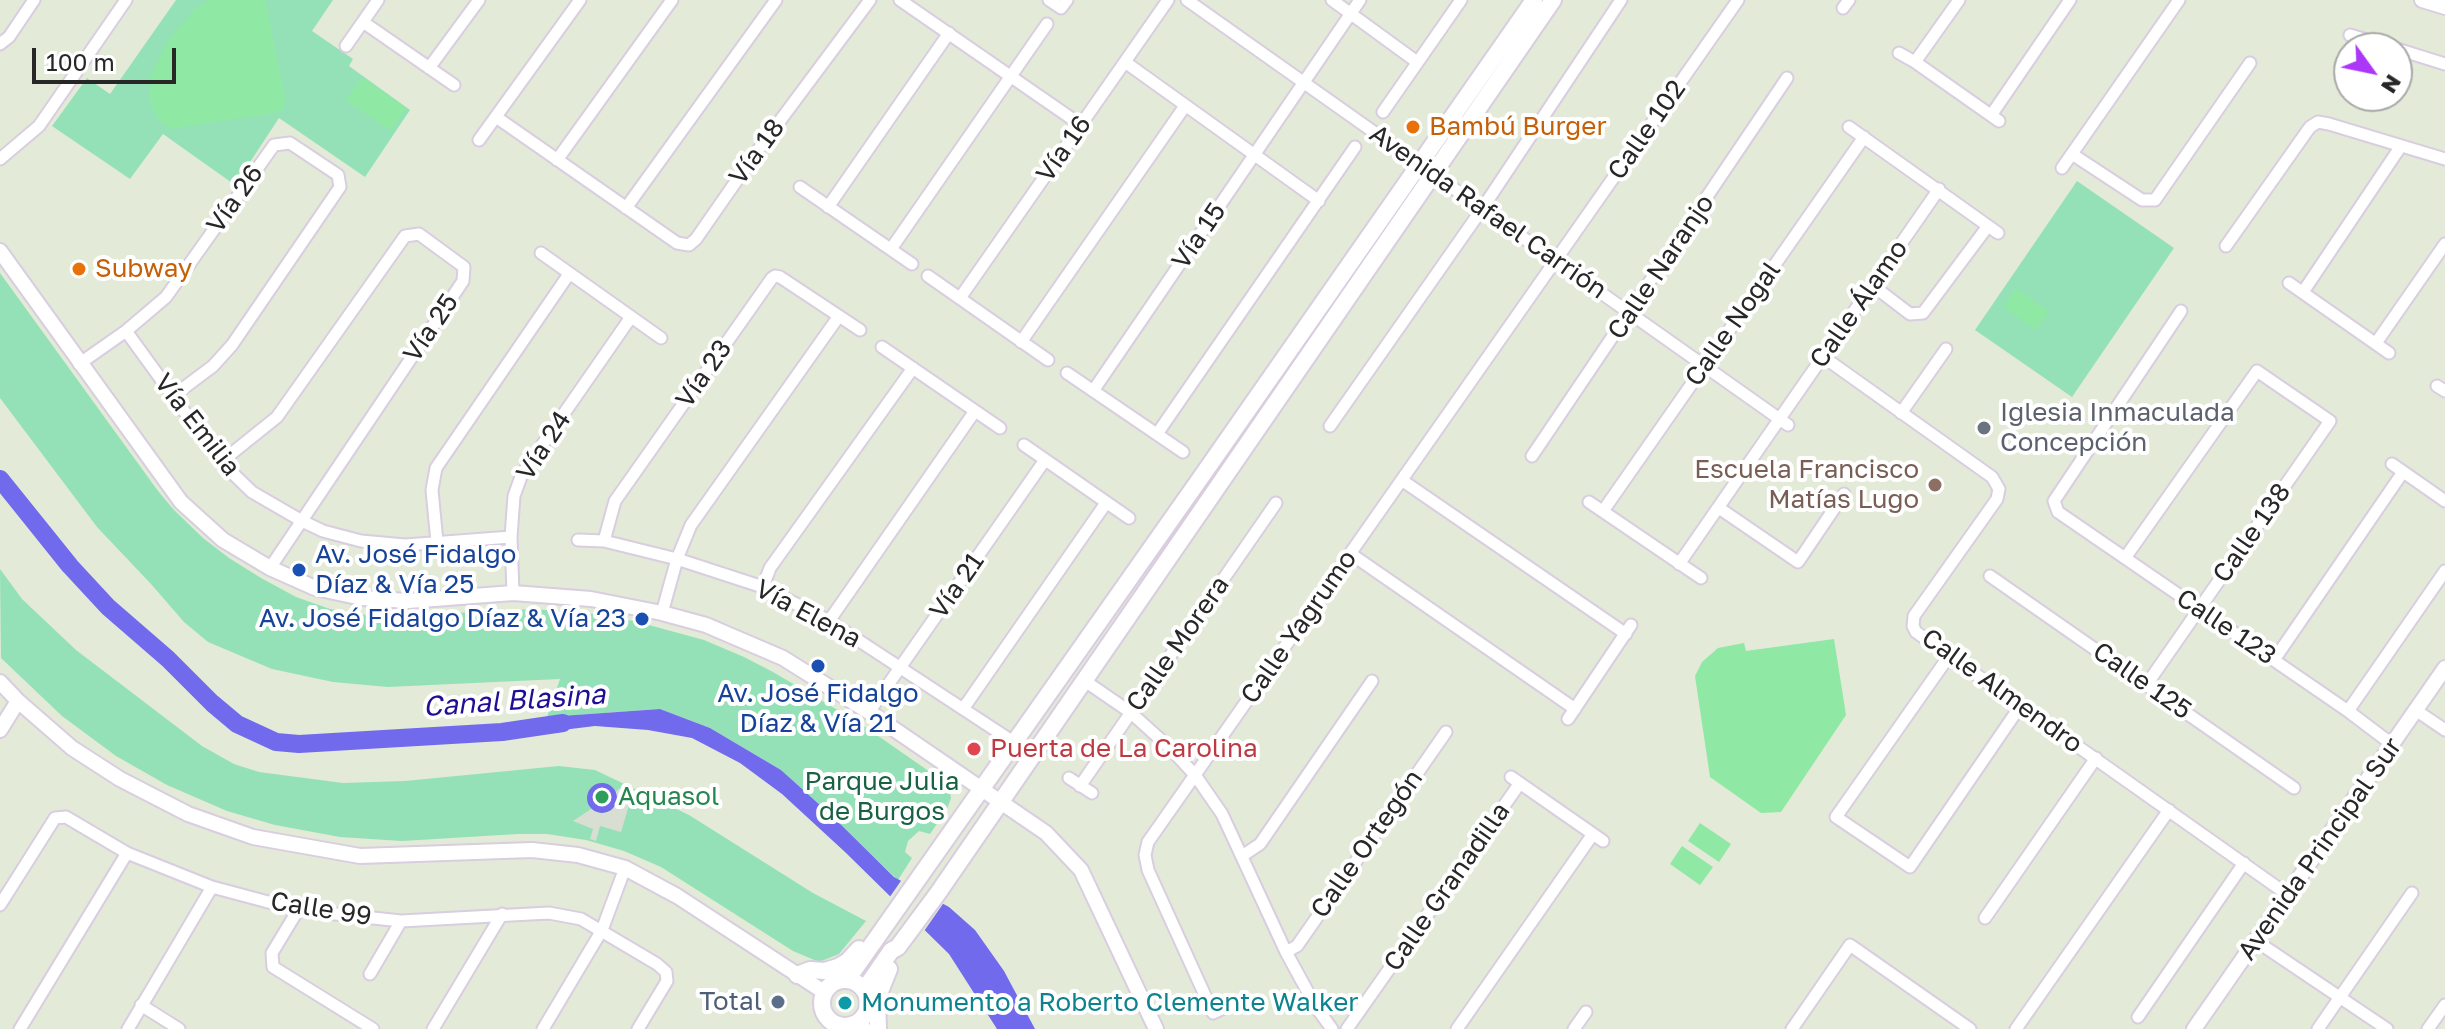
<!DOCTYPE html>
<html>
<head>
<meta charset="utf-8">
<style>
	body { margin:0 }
	#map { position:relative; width:2445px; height:1029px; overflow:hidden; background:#e3ead8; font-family:"Golos Text",sans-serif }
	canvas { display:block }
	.north { position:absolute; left:2333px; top:32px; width:80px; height:80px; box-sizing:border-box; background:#fff; border:2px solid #a9a9a9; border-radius:50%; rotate:123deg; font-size:22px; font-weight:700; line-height:32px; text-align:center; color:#272727 }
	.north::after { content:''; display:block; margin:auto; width:28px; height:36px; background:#ac37f8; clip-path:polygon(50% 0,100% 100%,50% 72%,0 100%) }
	.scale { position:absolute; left:32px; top:48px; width:144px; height:36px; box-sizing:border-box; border:4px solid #272727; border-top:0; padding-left:10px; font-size:24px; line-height:28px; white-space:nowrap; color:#272727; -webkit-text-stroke:6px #fff; paint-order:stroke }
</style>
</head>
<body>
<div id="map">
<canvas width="2445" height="1029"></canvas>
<div class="north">N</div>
<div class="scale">100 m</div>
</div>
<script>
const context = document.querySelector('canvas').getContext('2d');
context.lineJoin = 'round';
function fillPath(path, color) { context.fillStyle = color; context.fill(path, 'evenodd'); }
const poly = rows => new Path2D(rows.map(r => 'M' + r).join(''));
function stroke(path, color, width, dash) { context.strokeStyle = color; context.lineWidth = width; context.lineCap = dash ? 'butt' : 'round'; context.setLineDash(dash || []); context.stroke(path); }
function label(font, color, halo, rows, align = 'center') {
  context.font = font + ' "Golos Text",sans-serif'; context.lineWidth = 8; context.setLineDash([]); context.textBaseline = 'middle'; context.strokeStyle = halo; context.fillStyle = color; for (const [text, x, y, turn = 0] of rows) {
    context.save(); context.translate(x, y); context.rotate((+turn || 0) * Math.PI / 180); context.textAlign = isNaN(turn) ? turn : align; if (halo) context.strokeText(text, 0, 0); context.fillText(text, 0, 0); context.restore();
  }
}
fillPath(poly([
	[176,0,333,0,312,31,353,59,349,66,410,110,365,177,279,118,235,185,163,134,130,179,52,126,87,78,110,94],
	[2077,181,2174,248,2072,397,1975,330],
	[0,273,158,491,174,510,203,538,229,558,261,578,296,597,330,609,378,617,532,609,587,613,634,621,704,640,744,657,773,672,858,722,943,781,949,787,951,798,947,809,930,834,919,831,908,841,905,852,912,858,898,880,781,770,710,728,660,709,547,717,560,679,388,687,333,682,272,669,208,642,184,622,151,584,97,527,0,398],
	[0,569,22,599,76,650,202,746,234,764,259,772,343,783,405,781,559,766,595,770,689,815,813,893,866,921,839,954,819,962,793,951,661,867,624,851,586,840,547,834,518,834,402,841,340,837,275,825,227,811,167,785,116,756,62,716,1,658]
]), '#94e1b7');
fillPath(poly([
	[209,0,265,0,286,102,283,109,274,113,170,129,158,119,150,102,150,76,169,39,196,8],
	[362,77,407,108,391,131,346,100],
	[2016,288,2049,312,2036,330,2003,307],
	[1834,639,1846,715,1781,812,1761,813,1710,777,1695,676,1702,662,1718,648,1744,643,1746,651],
	[1700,823,1731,844,1719,862,1688,841],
	[1682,846,1713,867,1700,885,1670,864]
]), '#8fe8a3');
fillPath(poly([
	[619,788,625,795,636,793,633,800,630,802,621,832,600,826,596,841,590,839,593,829,573,821,591,809,602,813,612,810,616,803,616,792]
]), '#d9ded3');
fillPath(poly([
	[660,709,710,728,781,770,833,817,894,877,949,907,975,930,1004,971,1035,1029,997,1029,949,954,845,852,782,794,740,763,692,738,648,730,595,726,538,733,547,717],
	'587 798a15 15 0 1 1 30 0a15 15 0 1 1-30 0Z'
]), '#726aed');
fillPath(poly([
	[903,878,945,901,922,934,887,901]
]), '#e3ead8');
stroke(poly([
	[0,479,70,566,108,607,168,659,212,703,237,724,276,742,299,744,502,732,563,723]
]), '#726aed', 18);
const minor = poly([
	[900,0,1081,125],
	[1049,0,1061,8,1067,0],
	[1187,0,1788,425],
	[1332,0,1417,62],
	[1843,8,1849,0],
	[363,22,454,85],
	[2350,35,2394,48],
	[0,44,9,37,34,0],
	[346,46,378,0],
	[2397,49,2445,64],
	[1899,53,1915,62,1999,121],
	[1125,62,1319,201],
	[1915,62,1959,0],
	[429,68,479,0],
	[1383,112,1461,0],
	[1992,114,2070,0],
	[496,117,677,243,689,245,696,239,753,157,870,0],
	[1849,127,1998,233],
	[479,140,580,0],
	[2072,154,2142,200,2155,200,2250,63],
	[0,159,39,126,126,0],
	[557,160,672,0],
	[2062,168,2179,0],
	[800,187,912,264],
	[828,207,949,33],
	[626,208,776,0],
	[2226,246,2310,127,2318,122,2329,124,2445,159],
	[891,249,1047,24],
	[541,253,661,338],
	[928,276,1048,360],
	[2289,283,2389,353],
	[1872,285,1910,314,1923,313,1988,226],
	[2303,292,2401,146],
	[960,298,1168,0],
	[2181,311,2054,501,2058,512,2348,711,2393,745],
	[126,331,221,462,252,492,302,521,323,531,361,541,405,545,511,537],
	[1021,342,1185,106],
	[2376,343,2445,244],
	[882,347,1000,428],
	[1822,356,1992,477,1999,489,1997,499,1914,616,1913,626,1916,632,2288,895],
	[79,364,126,331,166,297,274,145,290,143,338,175,340,187,232,345,213,366,173,396],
	[1067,373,1183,452],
	[2437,386,2445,391],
	[1093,391,1360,0],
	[1901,413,1946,349],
	[1330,426,1482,209,1621,0],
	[1157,434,1355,147],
	[1024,445,1129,518],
	[1532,456,1787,78],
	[221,462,277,417,405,236,419,234,464,267,463,281,270,568],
	[2392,464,2445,501],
	[1403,481,1626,634],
	[1589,502,1701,578],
	[1719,508,1798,562,1844,494],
	[1603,511,1864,137],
	[578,540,604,541,677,559,763,587,829,621,1015,743],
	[604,541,615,501,772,278,775,276,780,277,860,330],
	[437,542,432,490,436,468,569,274],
	[1351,554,1575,709],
	[2125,558,2257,371,2330,421,2147,684],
	[1679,564,1939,189],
	[1990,576,2294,788],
	[763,587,770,568,913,368],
	[513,593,511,537,514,496,522,474,631,317],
	[662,613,677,559,691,525,839,316],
	[829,621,975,411],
	[1949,656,1836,817,1910,867,2021,705],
	[2274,660,2403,472],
	[1085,681,1130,712,1170,748,1195,775,1222,814,1286,952,1316,1007,1332,1029],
	[963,709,1106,503],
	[2348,711,2445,571],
	[2417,711,2445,730],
	[869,712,1045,460],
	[1568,719,1631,625],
	[1511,777,1603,841],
	[1069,778,1092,793],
	[1080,786,1276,503],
	[1242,856,1260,844,1372,681],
	[0,905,55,818,66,817,127,853,212,887,298,910,401,921,549,913,581,919,657,964,666,972,667,981,638,1029],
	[298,910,272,953,273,967,373,1029],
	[1985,918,2096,758],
	[2256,941,2387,1029],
	[1286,952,1297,946,1446,732],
	[370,974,401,921],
	[141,1005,179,1029],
	[1224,1008,1213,1013,1148,870,1145,855,1148,842,1738,0],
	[2138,1017,2244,863],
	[20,1029,127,853],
	[128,1029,212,887],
	[433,1029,502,914],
	[543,1029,602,930,625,868],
	[1347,1029,1520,783],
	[1457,1029,1593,834],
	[1574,1029,1586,1012],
	[1792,1029,1850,945,1970,1029],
	[2016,1029,2169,810],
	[2318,1029,2412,893],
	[2428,1029,2445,1005]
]);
const tertiary = poly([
	[2422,0,2445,7],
	[0,251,181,502,223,540,270,568,315,588,362,598,408,601,513,593,591,599,662,613,706,625,783,658,869,712,1046,833,1081,870,1156,1029],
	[0,682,18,701,72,748,120,779,188,814,253,837,360,856,532,850,578,855,625,868,677,896,824,992],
	[0,730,18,701],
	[859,1021,864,1029],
	[2194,1029,2445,668]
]);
const secondary = poly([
	[797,975,810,970,825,971,838,967,848,961,859,949],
	'822 1003a23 23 0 1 1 46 0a23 23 0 1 1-46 0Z',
	[847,980,1204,473,1534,0],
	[864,990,891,951,898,947,938,893,1553,0],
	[878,1029,877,999,889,969]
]);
stroke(minor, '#d9cde0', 15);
stroke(tertiary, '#d9cde0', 18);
stroke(secondary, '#d9cde0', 20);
stroke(minor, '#fff', 11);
stroke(tertiary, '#fff', 14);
stroke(secondary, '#fff', 16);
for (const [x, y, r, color] of [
	[1413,127,8,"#e8710a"],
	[79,269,8,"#e8710a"],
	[1984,428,8,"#6b7280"],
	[1935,485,8,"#8d6e63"],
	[299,570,8,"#1a4fb4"],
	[642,619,8,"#1a4fb4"],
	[818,666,8,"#1a4fb4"],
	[974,749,8,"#e0444e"],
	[602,797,8,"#2e9e5b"],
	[778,1002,8,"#5c6f8a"],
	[845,1003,8,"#0f9aa8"]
]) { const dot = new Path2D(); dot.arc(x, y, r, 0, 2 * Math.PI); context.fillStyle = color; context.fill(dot); stroke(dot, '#fff', 3); }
label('26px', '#c56008', '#fff', [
	["Bambú Burger",1429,127],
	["Subway",95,269]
], 'left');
label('26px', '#272727', '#fff', [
	["Calle 102",1647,130,-55],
	["Vía 16",1064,149,-55],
	["Vía 18",757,152,-54],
	["Vía 26",235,199,-55],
	["Avenida Rafael Carrión",1488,212,35],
	["Vía 15",1199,236,-56],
	["Calle Naranjo",1661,267,-56],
	["Calle Álamo",1859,304,-55],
	["Calle Nogal",1733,324,-55],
	["Vía 25",431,328,-56],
	["Vía 23",704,374,-55],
	["Vía Emilia",197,425,52],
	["Vía 24",544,446,-57],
	["Calle 138",2252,533,-55],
	["Vía 21",957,586,-55],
	["Vía Elena",808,614,28],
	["Calle Yagrumo",1299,627,-55],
	["Calle 123",2226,627,34],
	["Calle Morera",1178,644,-55],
	["Calle 125",2142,681,35],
	["Calle Almendro",2002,691,36],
	["Calle Ortegón",1367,844,-55],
	["Avenida Principal Sur",2320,849,-55],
	["Calle Granadilla",1447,887,-55],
	["Calle 99",321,909,9]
]);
label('26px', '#5b616d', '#fff', [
	["Iglesia Inmaculada",2000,413],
	["Concepción",2000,443]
], 'left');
label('26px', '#785e54', '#fff', [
	["Escuela Francisco",1919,470],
	["Matías Lugo",1919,500]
], 'right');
label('26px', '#164399', '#fff', [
	["Av. José Fidalgo",315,555],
	["Díaz & Vía 25",315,585],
	["Av. José Fidalgo Díaz & Vía 23",626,619,"right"],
	["Av. José Fidalgo",818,694,"center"],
	["Díaz & Vía 21",818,724,"center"]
], 'left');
label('26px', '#be3a42', '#fff', [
	["Puerta de La Carolina",990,749]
], 'left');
label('26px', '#196143', '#fff', [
	["Parque Julia",882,782],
	["de Burgos",882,812]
]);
label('26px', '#27864d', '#fff', [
	["Aquasol",618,797]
], 'left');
label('26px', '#4e5e75', '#fff', [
	["Total",762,1002]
], 'right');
label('26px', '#0d838f', '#fff', [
	["Monumento a Roberto Clemente Walker",861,1003]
], 'left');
label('italic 28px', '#200e94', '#fff', [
	["Canal Blasina",514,701,-4]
]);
</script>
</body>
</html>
